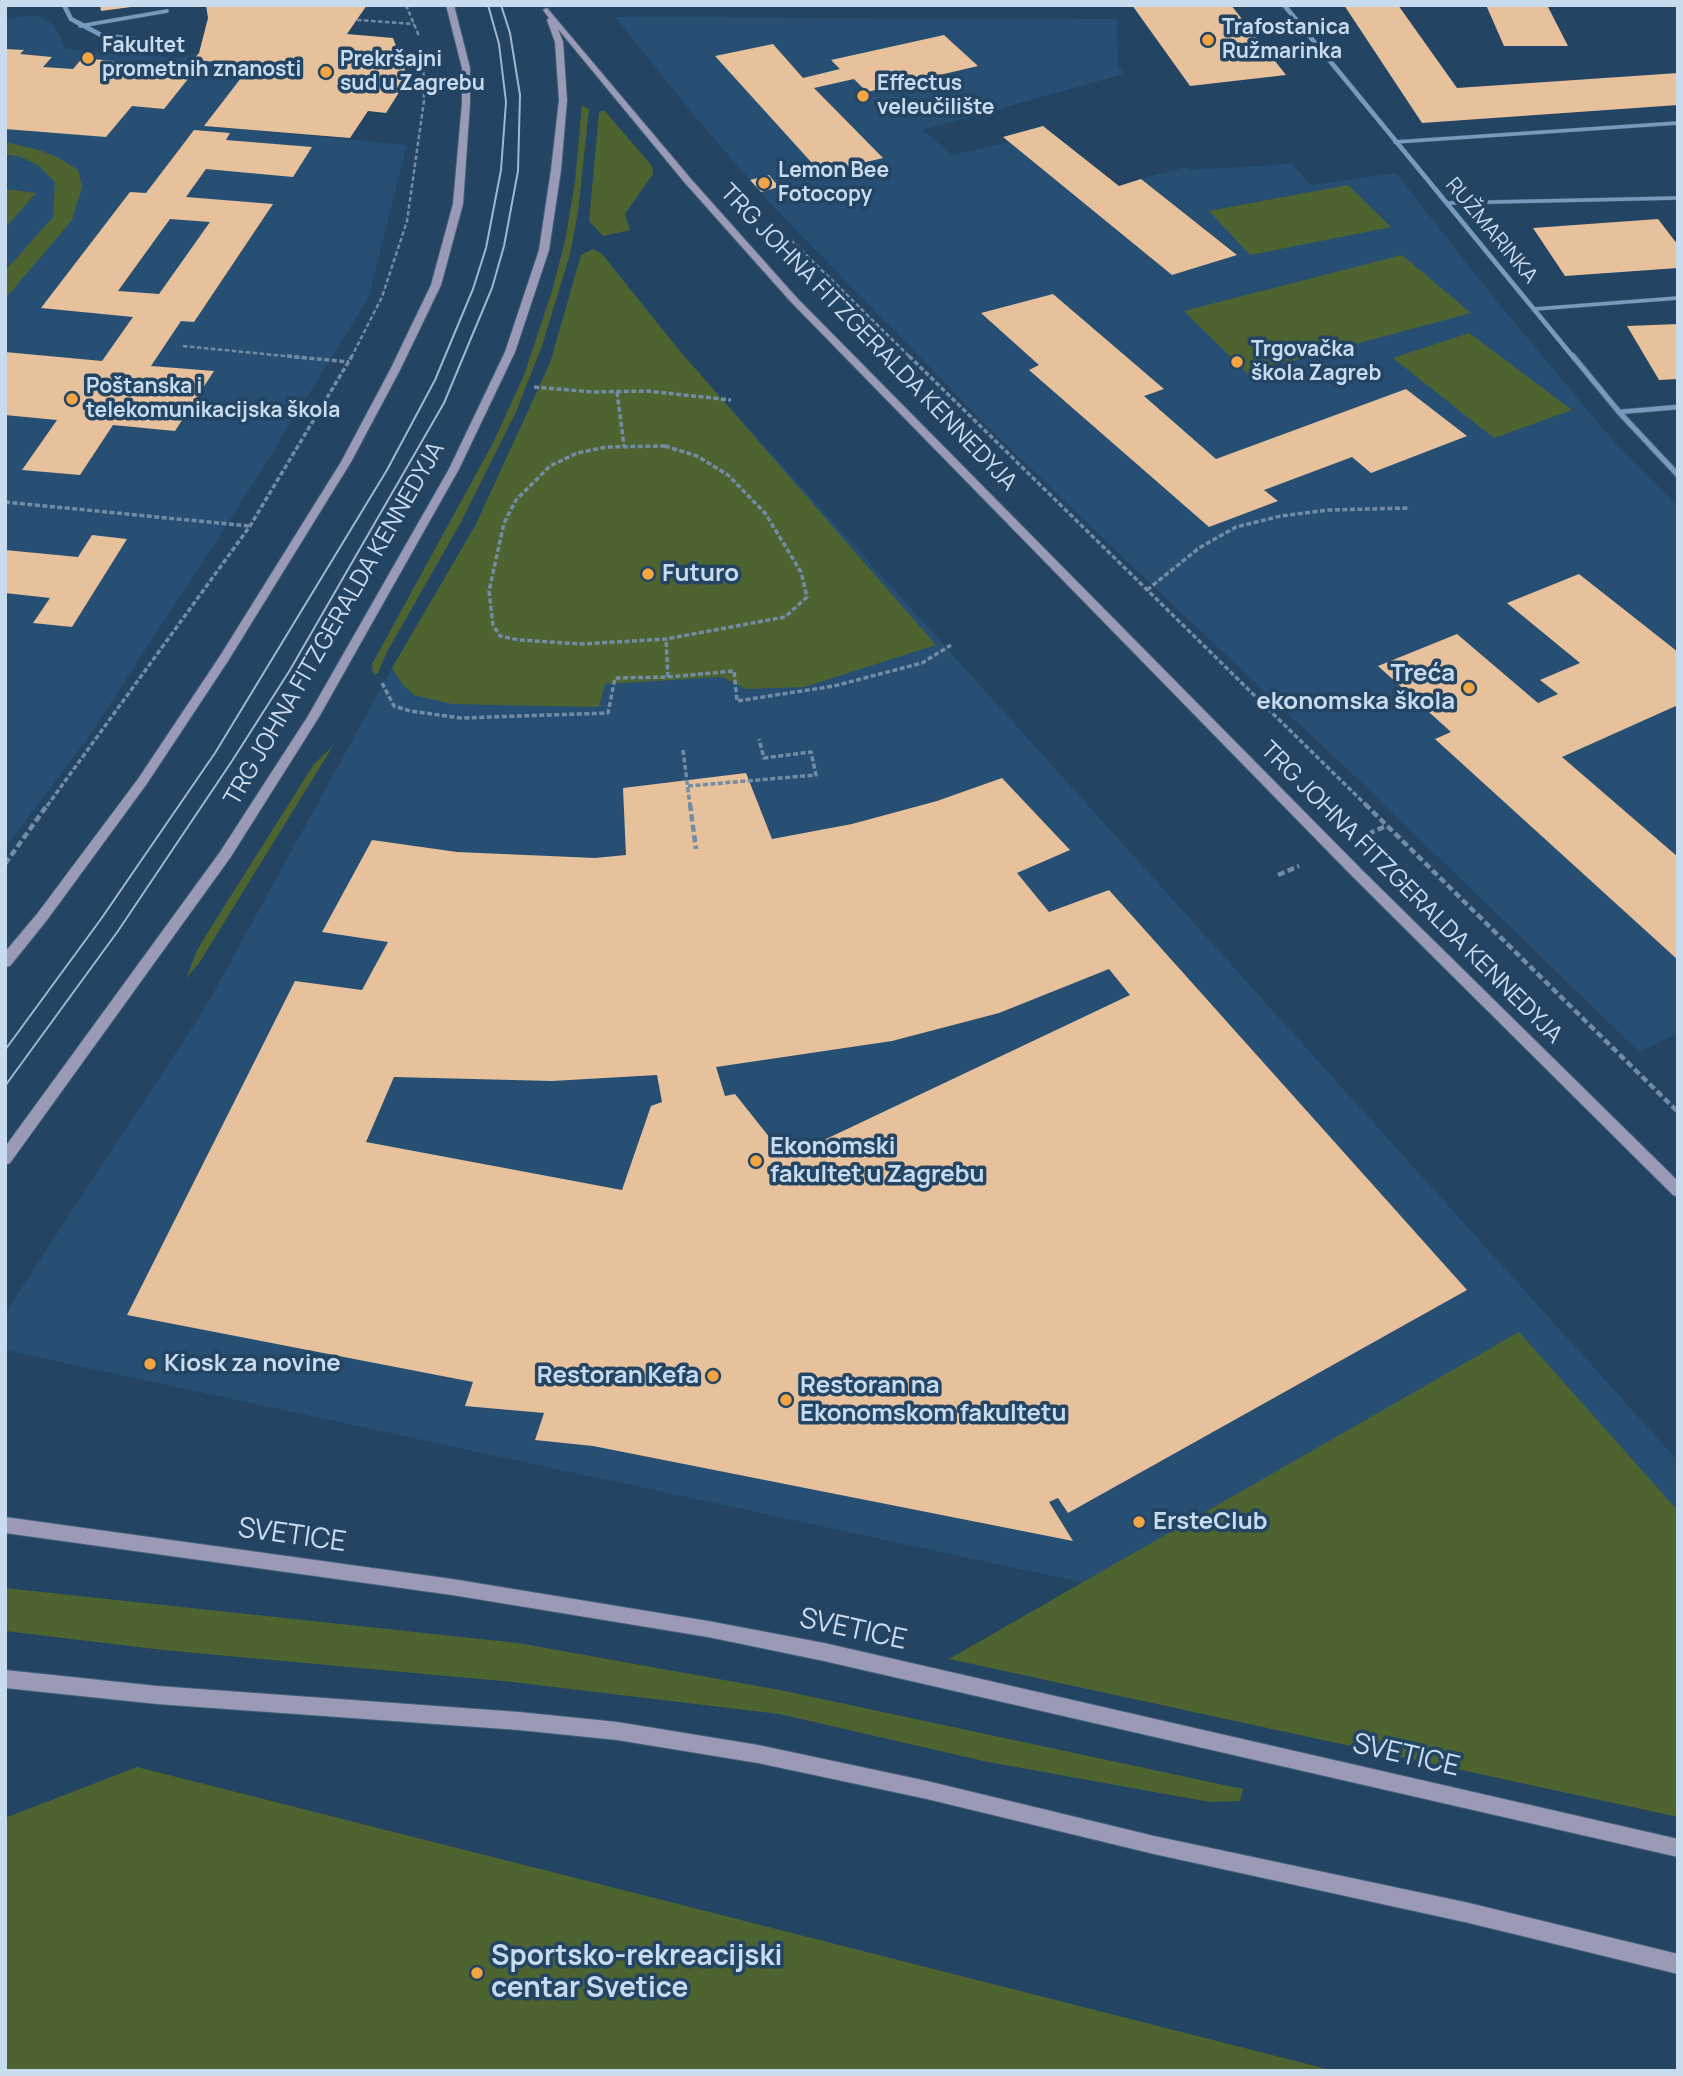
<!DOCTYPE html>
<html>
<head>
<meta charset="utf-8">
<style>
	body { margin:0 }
	#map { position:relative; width:1683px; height:2076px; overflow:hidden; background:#234463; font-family:Manrope,sans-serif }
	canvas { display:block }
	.frame { position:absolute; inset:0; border:7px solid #c9dcef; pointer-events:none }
</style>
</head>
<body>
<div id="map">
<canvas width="1683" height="2076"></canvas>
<div class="frame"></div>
</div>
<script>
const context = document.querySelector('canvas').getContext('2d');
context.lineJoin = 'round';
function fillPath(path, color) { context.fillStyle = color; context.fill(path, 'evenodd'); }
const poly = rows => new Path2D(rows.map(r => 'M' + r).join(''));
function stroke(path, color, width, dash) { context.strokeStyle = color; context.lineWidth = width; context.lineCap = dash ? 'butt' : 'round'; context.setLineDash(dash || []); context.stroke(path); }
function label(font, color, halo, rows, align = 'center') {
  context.font = font + ' Manrope,sans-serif'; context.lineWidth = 7; context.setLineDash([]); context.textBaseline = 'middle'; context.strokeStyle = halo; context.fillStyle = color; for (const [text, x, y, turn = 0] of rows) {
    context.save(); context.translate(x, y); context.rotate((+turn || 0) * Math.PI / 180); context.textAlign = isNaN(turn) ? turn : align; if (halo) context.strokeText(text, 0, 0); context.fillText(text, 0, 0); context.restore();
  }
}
fillPath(poly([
	[37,15,54,25,66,49,179,58,199,53,193,60,251,65,205,126,407,145,369,297,248,492,86,741,5,848,5,19],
	[615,17,1117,19,1118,65,1124,74,923,130,952,155,1009,142,1172,275,1237,254,1141,179,1185,167,1187,170,1292,164,1311,185,1396,173,1494,298,1621,450,1678,506,1678,1037,1675,1034,1639,1052,1366,787,1155,588,988,427,771,204,696,118],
	[699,373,1678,1461,1678,1711,5,1350,5,1313,205,1008,392,668,475,526,542,383]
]), '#274f73');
fillPath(poly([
	[582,105,589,110,578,212,570,254,542,346,516,412,460,524,387,652,378,673,373,675,372,664,493,443,524,375,552,291,565,241,575,181],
	[604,110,652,166,653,174,625,214,630,230,603,236,589,221,599,112],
	[5,142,39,150,59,158,78,170,82,187,72,220,5,299,5,271,53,217,55,182,38,165,21,157,5,154],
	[1348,185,1391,227,1250,255,1209,211],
	[5,189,36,193,5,228],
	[593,249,602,254,679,350,936,645,804,687,746,689,722,677,605,684,599,707,452,704,414,695,403,685,392,668,475,526,550,363,581,255],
	[1402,255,1471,313,1247,373,1184,311],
	[1469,333,1572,410,1494,438,1393,358],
	[333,746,201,960,186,979,197,950,213,924,314,764],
	[1519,1332,1678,1511,1678,1817,949,1659],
	[5,1588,518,1643,780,1690,1243,1789,1240,1801,1210,1802,988,1762,779,1714,512,1682,163,1650,5,1631],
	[137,1767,564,1875,1335,2071,5,2071,5,1818]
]), '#4d6330');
fillPath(poly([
	[100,5,131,5,131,7,101,11],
	[206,5,367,5,347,34,393,38,408,78,386,113,368,111,350,138,204,126,251,65,193,60,199,53,208,18],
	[1132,5,1231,5,1286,75,1190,86],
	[1344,5,1398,5,1457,88,1678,73,1678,105,1422,123],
	[1486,5,1547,5,1568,46,1504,46],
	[944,35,978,66,867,92,854,79,814,88,883,158,821,173,715,56,773,44,803,78,840,69,831,60],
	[5,49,24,50,20,54,52,57,43,67,73,69,86,54,90,55,96,55,92,59,158,65,149,76,188,79,164,109,132,106,106,137,5,129],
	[1043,126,1119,186,1141,179,1237,255,1172,275,1003,137],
	[194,130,230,133,226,140,312,147,293,177,206,169,186,197,273,204,194,322,181,321,151,366,214,371,175,431,113,425,80,475,22,470,57,420,5,415,5,352,102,361,133,317,41,308,130,192,146,193],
	[170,219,210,222,159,294,118,291],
	[769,175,779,187,761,192,750,180],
	[1658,219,1678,245,1678,268,1565,276,1533,228],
	[1053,294,1164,389,1144,396,1216,459,1406,389,1467,436,1371,473,1352,457,1264,490,1278,501,1209,527,1029,370,1039,365,981,313],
	[1678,324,1678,379,1659,380,1627,326],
	[92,535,127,539,72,627,33,623,50,598,5,593,5,550,78,557],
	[1579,574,1678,652,1678,705,1562,757,1678,857,1678,960,1435,739,1451,732,1378,666,1457,634,1538,703,1558,694,1540,680,1580,663,1507,603],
	[746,773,772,839,852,824,937,801,1002,778,1070,850,1017,873,1049,912,1109,890,1467,1290,1068,1513,1058,1498,1049,1502,1073,1541,593,1446,535,1440,544,1413,465,1406,473,1382,127,1315,295,981,362,990,388,942,322,932,372,840,457,852,595,858,626,855,623,788],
	[1109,969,1130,995,786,1158,735,1094,725,1096,716,1067,892,1041,999,1013],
	[657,1075,662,1102,651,1106,622,1190,366,1142,394,1077,552,1081]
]), '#e6c19b');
const serviceFar1 = poly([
	[80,26,167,11],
	[101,35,180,43],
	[1395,142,1678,123],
	[1448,203,1678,198],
	[1535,309,1678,298]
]);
const service = poly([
	[1619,412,1678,407]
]);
const minorFar1 = poly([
	[64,5,71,19,101,35],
	[1284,5,1574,358]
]);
const minor = poly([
	[1573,356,1619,412,1678,475]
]);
const secondary = poly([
	[446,5,454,5,470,68,470,103,463,204,441,285,400,370,351,462,228,661,146,785,47,920,10,966,5,967,5,952,37,914,138,779,220,656,341,462,390,370,431,285,453,204,462,103,462,68,446,5],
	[547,8,691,179,797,298,1363,871,1678,1181,1678,1197,1673,1195,1353,877,791,302,685,183,558,29,563,42,567,100,561,170,549,250,515,352,459,469,319,717,230,858,10,1163,5,1165,5,1147,220,852,308,716,449,469,505,352,539,250,551,170,559,100,555,42,547,20,549,18,543,10,547,8],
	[5,1517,452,1579,708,1621,824,1643,1678,1839,1678,1857,824,1661,708,1637,452,1595,5,1533,5,1517],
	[5,1670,157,1686,519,1712,617,1722,758,1745,927,1781,1154,1836,1469,1903,1678,1954,1678,1974,1469,1923,1154,1854,927,1799,758,1763,617,1740,519,1730,157,1704,5,1688,5,1670]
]);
stroke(serviceFar1, '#415f79', 4.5);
stroke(service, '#415f79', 6);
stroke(minorFar1, '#415f79', 5);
stroke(minor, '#415f79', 7);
stroke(secondary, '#415f79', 2);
stroke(poly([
	[406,5,419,36],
	[357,20,414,24],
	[791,240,911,358],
	[183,346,305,358],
	[351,358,382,297,407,221,424,101,423,54]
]), '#728ca5', 2.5, [4.5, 2.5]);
stroke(poly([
	[287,356,349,362],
	[909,356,1367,806],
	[534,387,593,392,647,391,731,400],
	[617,392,624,446],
	[665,446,697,456,728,475,765,513,801,572,807,597,785,617,666,639,582,644,519,640,500,636,493,625,489,591,504,523,516,500,550,466,577,453,607,447,665,446],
	[5,502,249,526],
	[1147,590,1199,548,1236,527,1281,516,1328,510,1410,508],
	[668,677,734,671,737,701,834,686,922,663,951,645],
	[382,683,394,706,410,711,461,718,608,713,615,678,668,677,666,639],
	[683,750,690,806],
	[688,786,816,775,811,752,764,758,759,739],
	[47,806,250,526,352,356]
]), '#728ca5', 3.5, [5, 2.5]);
stroke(poly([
	[690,804,696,849],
	[1365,804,1678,1112],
	[1368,834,1386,826],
	[5,864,48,804],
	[1278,875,1299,866]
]), '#728ca5', 4.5, [7, 3.5]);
stroke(serviceFar1, '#769bbe', 3.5);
stroke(service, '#769bbe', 4.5);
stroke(minorFar1, '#769bbe', 4.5);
stroke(minor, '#769bbe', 5);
fillPath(secondary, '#9a9ab7');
stroke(poly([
	[5,1050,101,919,215,753,387,470,435,380,473,289,486,248,501,170,506,102,499,44,488,5],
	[5,1086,118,931,232,761,290,670,444,403,492,288,504,246,518,171,520,95,510,33,501,5]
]), '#a1b7cd', 2);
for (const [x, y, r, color] of [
	[1208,40,7,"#f3a443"],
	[88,58,7,"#f3a443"],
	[326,72,7,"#f3a443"],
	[863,96,7,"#f3a443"],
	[764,183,7,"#f3a443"],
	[1237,362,7,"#f3a443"],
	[72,399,7,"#f3a443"],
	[648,574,7,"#f3a443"],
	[1469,688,7,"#f3a443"],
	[756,1161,7,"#f3a443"],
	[150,1364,7,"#f3a443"],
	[713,1376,7,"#f3a443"],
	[786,1400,7,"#f3a443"],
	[1139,1522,7,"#f3a443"],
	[477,1973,7,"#f3a443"]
]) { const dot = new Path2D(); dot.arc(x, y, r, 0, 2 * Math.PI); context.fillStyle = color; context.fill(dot); stroke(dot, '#234463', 2.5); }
label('bold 21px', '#c9dcef', '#234463', [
	["Trafostanica",1222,28],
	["Ružmarinka",1222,52],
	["Fakultet",102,46],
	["prometnih znanosti",102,70],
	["Prekršajni",340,60],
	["sud u Zagrebu",340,84],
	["Effectus",877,84],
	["veleučilište",877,108],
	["Lemon Bee",778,171],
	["Fotocopy",778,195],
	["Trgovačka",1251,350],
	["škola Zagreb",1251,374],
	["Poštanska i",86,387],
	["telekomunikacijska škola",86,411]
], 'left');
label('21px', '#c9dcef', '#234463', [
	["RUŽMARINKA",1491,231,50]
]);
label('24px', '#c9dcef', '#234463', [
	["TRG JOHNA FITZGERALDA KENNEDYJA",868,338,46],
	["TRG JOHNA FITZGERALDA KENNEDYJA",335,624,-60],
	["TRG JOHNA FITZGERALDA KENNEDYJA",1411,893,45]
]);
label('bold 24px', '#c9dcef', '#234463', [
	["Futuro",662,574],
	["Treća",1455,674,"right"],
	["ekonomska škola",1455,702,"right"],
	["Ekonomski",770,1147],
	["fakultet u Zagrebu",770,1175],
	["Kiosk za novine",164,1364],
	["Restoran Kefa",699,1376,"right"],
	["Restoran na",800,1386],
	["Ekonomskom fakultetu",800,1414],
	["ErsteClub",1153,1522]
], 'left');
label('28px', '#c9dcef', '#234463', [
	["SVETICE",292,1536,8],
	["SVETICE",853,1630,12],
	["SVETICE",1406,1756,13]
]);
label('bold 28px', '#c9dcef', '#234463', [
	["Sportsko-rekreacijski",491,1957],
	["centar Svetice",491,1989]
], 'left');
</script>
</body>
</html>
